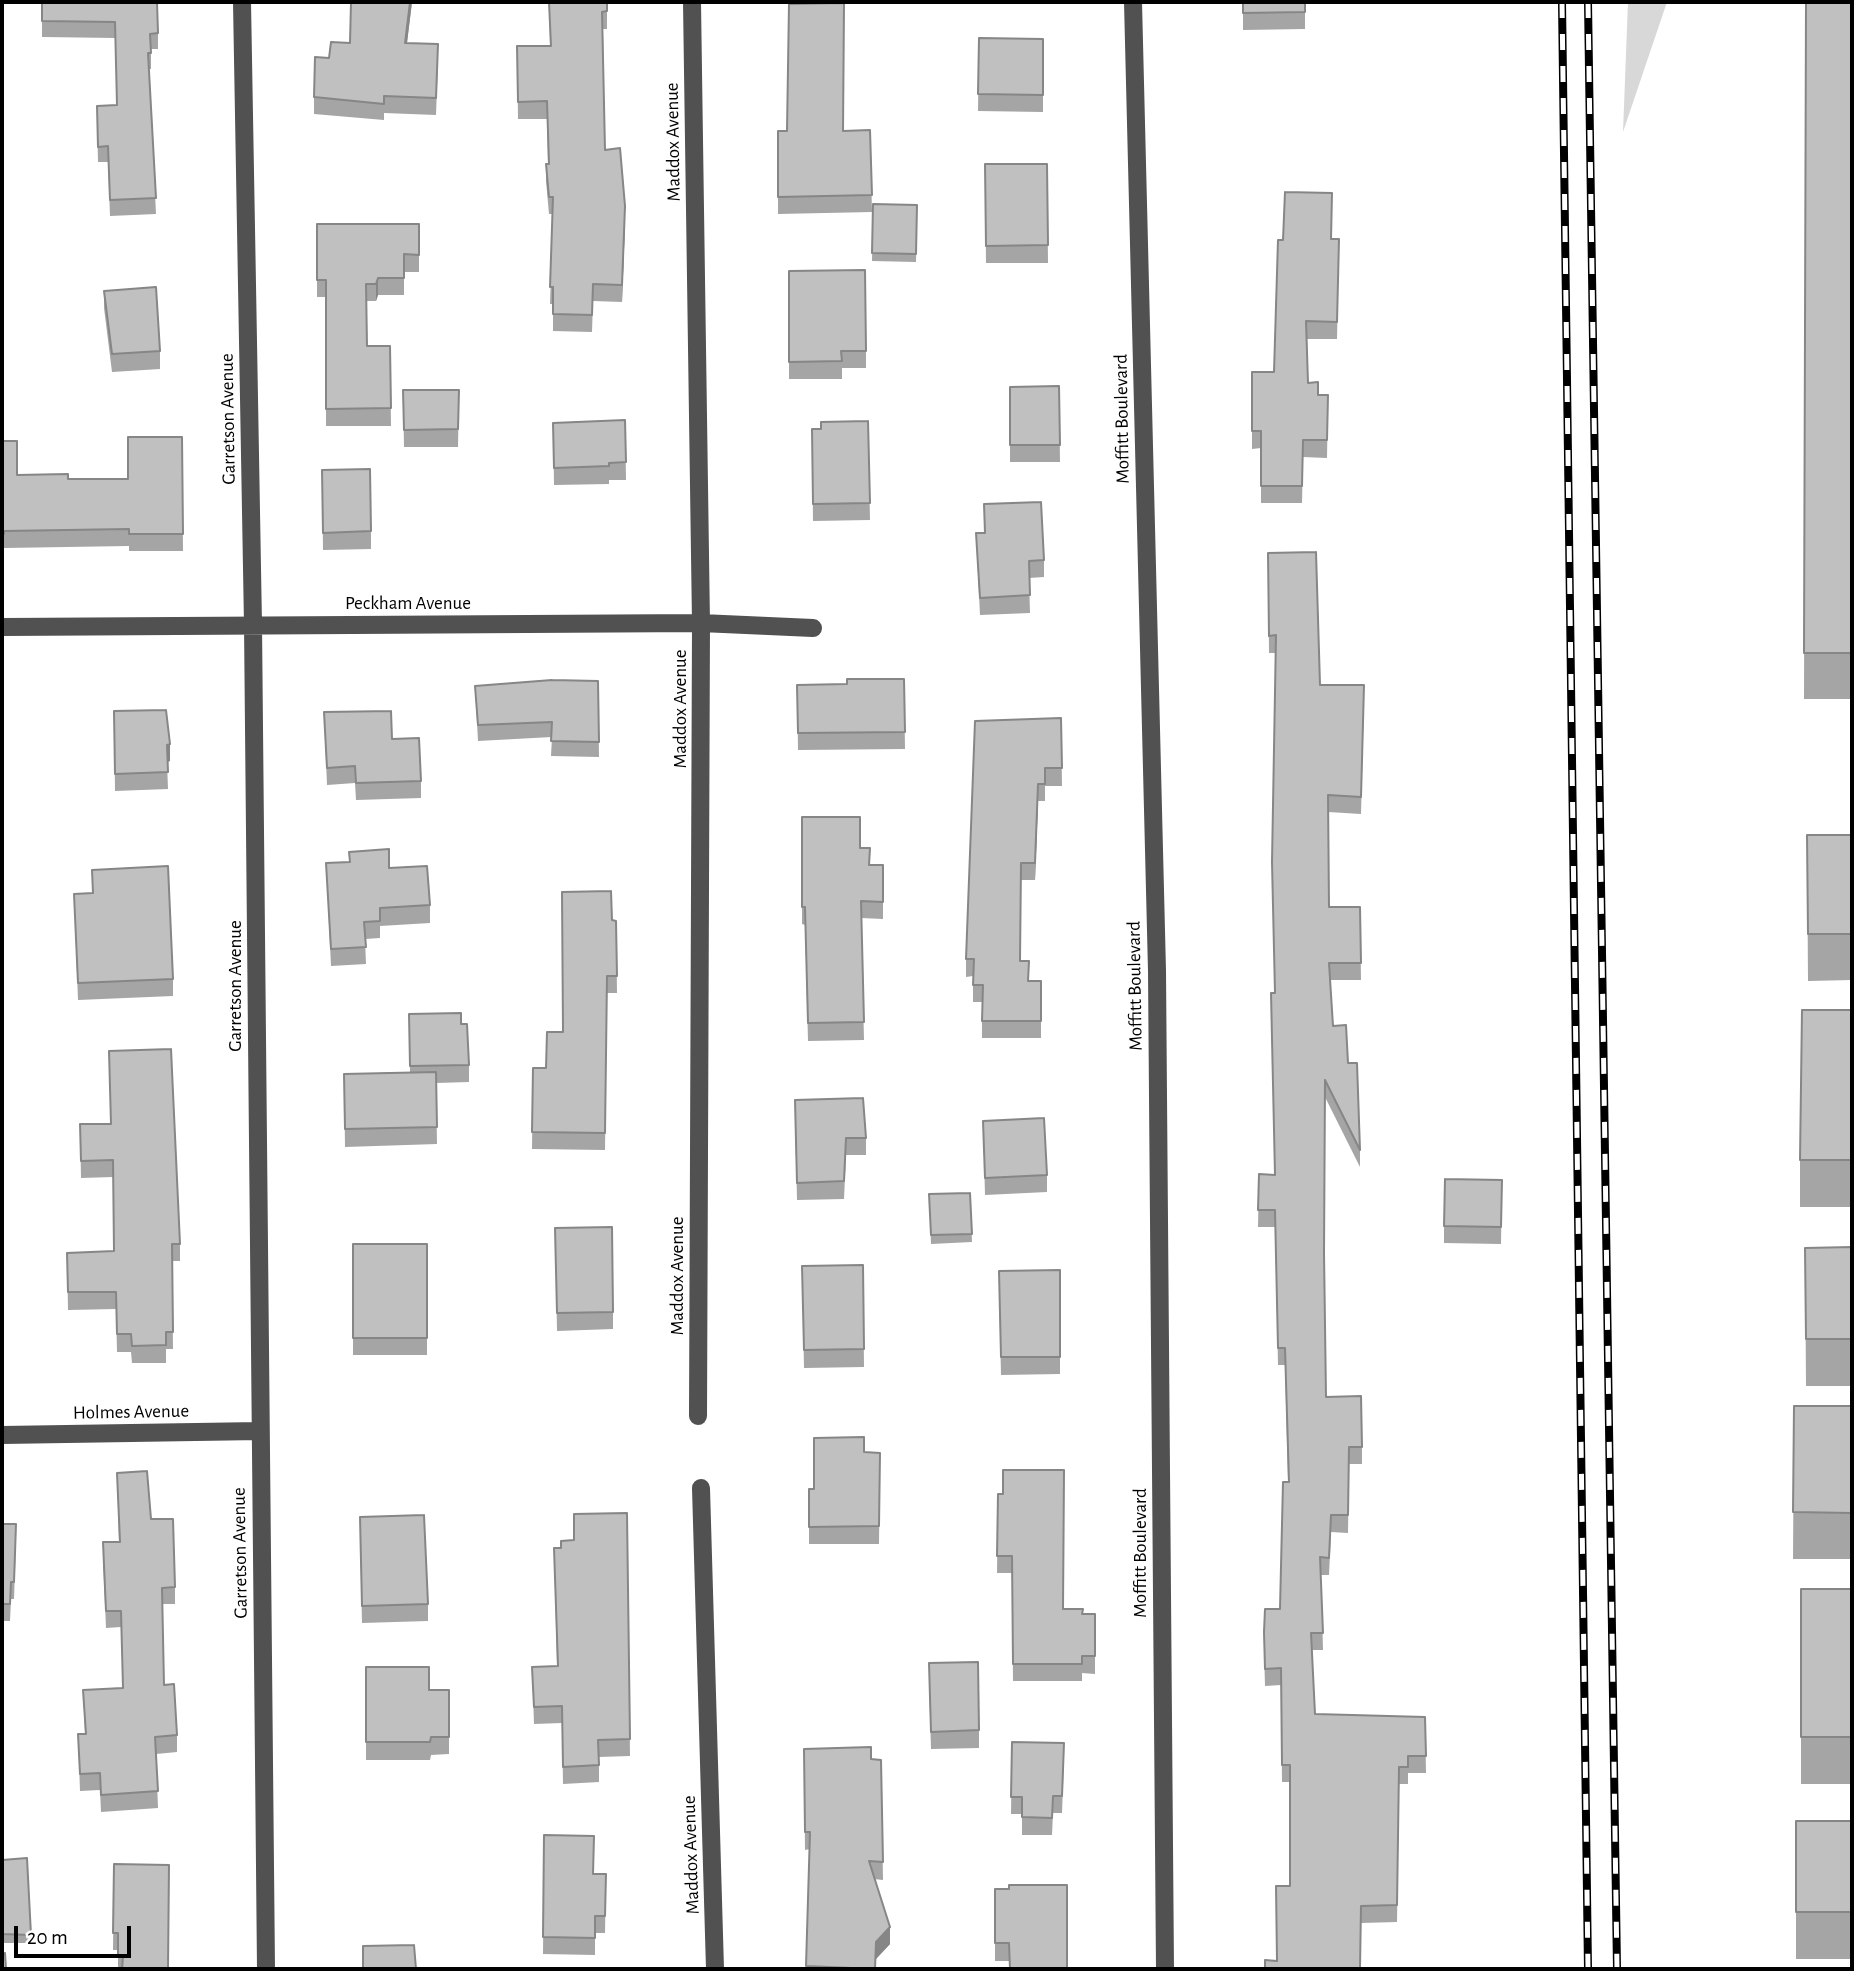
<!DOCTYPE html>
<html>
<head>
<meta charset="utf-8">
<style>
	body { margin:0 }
	#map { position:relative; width:1854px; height:1971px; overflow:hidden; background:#fff; font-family:"Alegreya Sans",sans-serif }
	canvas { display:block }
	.frame { position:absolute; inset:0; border:4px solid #000; pointer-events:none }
	.scale { position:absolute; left:14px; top:1926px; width:117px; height:32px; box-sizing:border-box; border:4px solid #000; border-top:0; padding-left:9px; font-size:21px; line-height:24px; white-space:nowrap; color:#000; -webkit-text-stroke:5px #fff; paint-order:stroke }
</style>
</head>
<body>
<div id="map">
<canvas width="1854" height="1971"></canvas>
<div class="frame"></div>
<div class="scale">20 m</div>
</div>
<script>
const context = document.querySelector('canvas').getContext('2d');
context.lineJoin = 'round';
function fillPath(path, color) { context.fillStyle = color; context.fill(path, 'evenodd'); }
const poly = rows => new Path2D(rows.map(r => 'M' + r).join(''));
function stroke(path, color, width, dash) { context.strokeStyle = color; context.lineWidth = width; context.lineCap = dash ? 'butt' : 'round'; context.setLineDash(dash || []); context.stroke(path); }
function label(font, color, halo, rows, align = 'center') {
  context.font = font + ' "Alegreya Sans",sans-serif'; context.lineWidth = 5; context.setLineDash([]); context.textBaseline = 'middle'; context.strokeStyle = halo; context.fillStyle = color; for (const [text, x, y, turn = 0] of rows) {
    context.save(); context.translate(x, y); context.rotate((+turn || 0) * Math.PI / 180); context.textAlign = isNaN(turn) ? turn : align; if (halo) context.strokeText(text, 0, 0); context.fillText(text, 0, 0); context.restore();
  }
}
fillPath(poly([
	[1628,2,1667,2,1623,132]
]), '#d8d8d8');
stroke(poly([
	[242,2,253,624,266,1969],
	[692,2,701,623,698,1416],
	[1133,2,1157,971,1165,1969],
	[2,627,701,623,813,628],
	[2,1435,260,1431],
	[701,1488,715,1969]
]), '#515151', 18);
const rail = poly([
	[1562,2,1588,1969],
	[1588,2,1617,1969]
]);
stroke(rail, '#000', 8);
stroke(rail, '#fff', 5, [16]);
fillPath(poly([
	[42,2,158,33,158,49,151,49,151,69,149,69,156,214,110,216,108,162,98,162,97,121,117,105,115,38,42,37],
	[351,2,412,2,407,43,438,61,436,115,384,113,384,120,314,114,314,97,329,58,350,43],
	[549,2,607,2,607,29,603,29,605,150,625,223,622,302,593,301,592,332,553,331,553,304,550,304,553,214,549,214,546,181,546,164,548,164,547,119,518,119,517,46,550,46],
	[1243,2,1305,12,1305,29,1243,30],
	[1806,2,1852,2,1852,699,1804,699],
	[979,38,1043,39,1043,112,978,111],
	[870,130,872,212,778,214,778,131],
	[985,164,1047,164,1048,263,986,263],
	[873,204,917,205,916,262,872,261],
	[317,224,419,224,419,272,404,272,404,295,378,295,376,301,366,301,367,346,390,346,391,426,326,426,326,297,317,297],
	[1331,239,1339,239,1337,339,1307,339,1308,383,1318,395,1328,395,1327,458,1303,457,1302,503,1261,503,1261,448,1252,449,1252,372,1274,372],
	[789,271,866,351,866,368,842,368,842,379,789,379],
	[104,291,160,351,160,369,112,372,104,308],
	[1059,386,1060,462,1010,462,1010,387],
	[403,390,459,390,458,447,404,447],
	[625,420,626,480,609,480,609,484,554,485,553,423],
	[868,421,870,520,813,521,812,429,821,429],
	[182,437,183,551,129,551,129,546,4,548,4,551,2,551,2,441,17,475,68,479,128,479],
	[322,470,371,531,371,549,323,550],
	[984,504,1044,560,1044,577,1029,578,1030,613,980,615,976,533,985,533],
	[1268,553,1320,685,1364,702,1361,814,1328,812,1329,907,1360,907,1361,980,1330,980,1333,1026,1348,1063,1360,1150,1360,1167,1325,1097,1324,1258,1326,1397,1362,1447,1362,1464,1349,1464,1348,1533,1331,1532,1329,1575,1321,1575,1323,1650,1312,1650,1315,1714,1425,1717,1426,1773,1408,1773,1408,1784,1399,1784,1397,1922,1361,1923,1277,1961,1290,1886,1290,1782,1282,1782,1281,1685,1265,1686,1264,1649,1280,1609,1288,1482,1285,1365,1278,1365,1275,1227,1258,1227,1259,1174,1274,1175,1276,653,1269,653],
	[904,679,905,749,798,750,797,685,847,684],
	[598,681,599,757,551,756,552,737,478,741,475,686],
	[114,711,170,761,167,762,168,789,115,791],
	[324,712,392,739,421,781,421,798,356,800,355,783,327,785],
	[1061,718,1062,786,1045,786,1045,801,1038,801,1035,880,1021,880,1021,961,1029,981,1041,981,1041,1038,982,1038,982,1002,973,1002,973,976,966,977,966,959],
	[802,817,860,848,869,865,883,865,883,919,861,918,864,1040,808,1041,805,925,802,924],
	[1807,835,1852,835,1852,980,1808,981],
	[349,852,389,868,430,905,430,923,380,926,380,938,365,939,366,964,331,966,326,863,349,862],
	[92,870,173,979,173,996,78,1000,74,894,93,893],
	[612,920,616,921,617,993,607,993,605,1150,532,1149,533,1068,546,1068],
	[1852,1010,1852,1207,1800,1207,1800,1160],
	[409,1014,461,1024,469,1065,469,1082,436,1083,437,1144,345,1147,344,1074,410,1072],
	[795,1117,866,1138,866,1155,846,1155,844,1199,797,1200],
	[983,1121,1047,1175,1047,1192,985,1195],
	[80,1124,110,1124,180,1244,180,1261,172,1261,173,1349,166,1349,166,1363,132,1363,131,1352,117,1352,116,1309,68,1310,67,1253,114,1251,113,1177,81,1178],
	[1502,1180,1501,1244,1444,1243,1444,1226],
	[970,1193,972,1242,931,1244,929,1194],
	[555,1228,613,1312,613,1329,557,1331],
	[353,1244,427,1244,427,1355,353,1355],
	[1852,1247,1852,1386,1806,1386,1805,1248],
	[863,1265,864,1367,804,1368,802,1266],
	[1060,1270,1060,1374,1001,1375,999,1289],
	[1794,1406,1852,1406,1852,1559,1793,1559],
	[864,1452,880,1453,879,1544,809,1544,809,1489,814,1489],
	[117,1473,151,1519,175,1587,175,1604,162,1604,164,1685,177,1735,177,1752,156,1754,158,1808,101,1812,100,1790,80,1791,78,1734,85,1734,83,1690,123,1688,121,1627,106,1628,103,1559,103,1542,119,1542],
	[998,1494,1063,1609,1083,1614,1095,1614,1095,1674,1082,1673,1082,1681,1013,1681,1012,1573,997,1573],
	[627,1513,630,1756,599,1757,599,1782,563,1784,562,1723,534,1724,532,1667,557,1666,554,1548,561,1548],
	[2,1524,16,1541,14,1599,11,1599,10,1621,2,1621],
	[360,1535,428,1604,428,1621,362,1623],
	[1801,1589,1852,1589,1852,1784,1801,1784],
	[366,1667,429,1690,449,1690,449,1754,431,1755,430,1760,366,1760],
	[929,1681,979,1730,979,1748,931,1749],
	[1012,1742,1064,1760,1062,1813,1053,1813,1052,1835,1022,1835,1022,1814,1011,1814],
	[804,1749,881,1760,883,1880,874,1879,890,1944,876,1959,875,1969,806,1969,810,1849,805,1850],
	[1796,1821,1852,1821,1852,1959,1796,1959],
	[544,1835,594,1874,606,1874,605,1933,595,1933,595,1955,543,1954],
	[2,1860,31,1935,31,1943,2,1943],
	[114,1864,168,1969,118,1969,118,1950,113,1950],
	[995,1889,1067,1969,1009,1961,995,1961]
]), '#a5a5a5');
fillPath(poly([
	[410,2,412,2,405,59,405,43],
	[625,206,625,223,622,302,622,285],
	[378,278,378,295,376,301,376,284],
	[170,744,170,761,167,762,167,745],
	[1038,784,1038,801,1035,880,1035,863],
	[890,1927,890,1944,876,1959,875,1969,876,1942]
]), '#868686');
const building = poly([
	[42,2,157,2,158,33,150,34,151,53,148,53,156,198,110,200,108,146,98,147,97,106,117,105,115,22,42,21,42,2],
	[351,2,410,2,405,43,438,44,436,98,384,96,384,104,314,97,315,57,329,58,331,42,350,43,351,2],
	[549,2,607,2,607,11,602,12,605,150,620,148,625,206,622,285,593,284,592,315,553,314,553,287,550,287,553,197,549,197,546,164,549,164,547,101,518,102,517,46,551,46,549,2],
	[1243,2,1305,2,1305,12,1243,13,1243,2],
	[1806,2,1852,2,1852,653,1804,653,1806,2],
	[844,3,843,131,870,130,872,195,778,197,778,131,787,131,789,4,844,3],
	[979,38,1043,39,1043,95,978,94,979,38],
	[985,164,1047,164,1048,245,986,246,985,164],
	[1285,192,1332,193,1331,239,1339,239,1337,322,1306,321,1308,383,1318,382,1318,395,1328,395,1327,440,1303,440,1302,486,1261,486,1261,431,1252,431,1252,372,1274,372,1278,240,1283,240,1285,192],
	[873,204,917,205,916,254,872,253,873,204],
	[317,224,419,224,419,255,404,254,404,278,378,278,376,284,366,284,367,346,390,346,391,408,326,409,326,280,317,280,317,224],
	[865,270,866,351,841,351,842,361,789,362,789,271,865,270],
	[156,287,160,351,112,354,104,291,156,287],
	[1059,386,1060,445,1010,445,1010,387,1059,386],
	[403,390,459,390,458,429,404,430,403,390],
	[625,420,626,462,609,463,609,466,554,468,553,423,625,420],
	[868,421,870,503,813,504,812,429,821,429,821,422,868,421],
	[128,437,182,437,183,534,129,534,129,529,4,531,4,534,2,534,2,441,17,441,17,475,68,474,68,479,128,479,128,437],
	[370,469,371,531,323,533,322,470,370,469],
	[1041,502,1044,560,1029,561,1030,595,980,598,976,533,985,533,984,504,1041,502],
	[1316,552,1320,685,1364,685,1361,797,1328,795,1329,907,1360,907,1361,963,1329,963,1333,1026,1346,1025,1348,1063,1357,1063,1360,1150,1325,1080,1324,1253,1326,1397,1361,1396,1362,1447,1349,1447,1348,1515,1331,1515,1329,1558,1320,1557,1323,1633,1311,1633,1315,1714,1425,1717,1426,1756,1408,1756,1408,1767,1399,1767,1397,1905,1361,1906,1360,1969,1265,1969,1265,1960,1277,1961,1276,1886,1290,1886,1290,1765,1282,1765,1281,1668,1265,1669,1264,1632,1265,1609,1280,1609,1283,1482,1289,1482,1285,1348,1278,1348,1275,1210,1258,1210,1259,1174,1275,1175,1271,993,1275,993,1272,862,1276,635,1269,636,1268,553,1316,552],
	[847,679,904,679,905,732,798,733,797,685,847,684,847,679],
	[552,680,598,681,599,742,551,741,552,722,478,725,475,686,552,680],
	[166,710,170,744,167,745,168,772,115,774,114,711,166,710],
	[391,711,392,739,419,738,421,781,356,783,355,766,327,768,324,712,391,711],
	[1061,718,1062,768,1045,768,1045,784,1038,784,1035,863,1021,863,1020,961,1029,961,1028,981,1041,981,1041,1021,982,1021,983,985,973,985,974,959,966,959,975,721,1061,718],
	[802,817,860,817,860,848,870,848,869,865,883,865,883,902,861,901,864,1022,808,1023,805,907,802,907,802,817],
	[1807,835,1852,835,1852,934,1808,934,1807,835],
	[389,849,389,868,427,866,430,905,380,908,380,921,364,922,366,947,331,949,326,863,350,862,349,852,389,849],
	[168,866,173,979,78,983,74,894,93,893,92,870,168,866],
	[611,891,612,920,616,921,617,976,607,976,605,1133,532,1132,533,1068,546,1068,547,1032,563,1032,562,892,611,891],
	[1802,1010,1852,1010,1852,1160,1800,1160,1802,1010],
	[461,1013,461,1024,467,1024,469,1065,410,1066,409,1014,461,1013],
	[171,1049,180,1244,172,1244,173,1332,166,1332,166,1345,132,1346,131,1334,117,1334,116,1292,68,1292,67,1253,114,1251,113,1160,81,1161,80,1124,111,1124,109,1051,171,1049],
	[436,1072,437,1127,345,1129,344,1074,436,1072],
	[863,1098,866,1138,846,1138,844,1181,797,1183,795,1100,863,1098],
	[1044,1118,1047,1175,985,1178,983,1121,1044,1118],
	[1445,1179,1502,1180,1501,1227,1444,1226,1445,1179],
	[970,1193,972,1234,931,1235,929,1194,970,1193],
	[612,1227,613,1312,557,1313,555,1228,612,1227],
	[353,1244,427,1244,427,1338,353,1338,353,1244],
	[1852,1247,1852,1339,1806,1339,1805,1248,1852,1247],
	[863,1265,864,1349,804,1350,802,1266,863,1265],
	[1060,1270,1060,1357,1001,1357,999,1271,1060,1270],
	[1794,1406,1852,1406,1852,1513,1793,1512,1794,1406],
	[864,1437,864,1452,880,1453,879,1526,809,1527,809,1489,814,1489,814,1438,864,1437],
	[1003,1470,1064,1470,1063,1609,1083,1609,1082,1614,1095,1614,1095,1656,1082,1656,1082,1664,1013,1664,1012,1556,997,1556,998,1494,1003,1494,1003,1470],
	[147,1471,151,1519,173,1519,175,1587,162,1588,164,1685,174,1684,177,1735,155,1737,158,1791,101,1795,100,1773,80,1774,78,1734,86,1734,83,1690,123,1688,121,1611,106,1611,103,1542,120,1542,117,1473,147,1471],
	[627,1513,630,1739,598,1740,599,1765,563,1767,562,1706,534,1707,532,1667,558,1666,554,1548,561,1548,561,1541,574,1540,574,1514,627,1513],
	[424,1515,428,1604,362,1606,360,1517,424,1515],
	[2,1524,16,1524,14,1582,11,1582,10,1604,2,1604,2,1524],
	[1801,1589,1852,1589,1852,1737,1801,1737,1801,1589],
	[978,1662,979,1730,931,1732,929,1663,978,1662],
	[366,1667,429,1667,429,1690,449,1690,449,1737,431,1737,430,1742,366,1742,366,1667],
	[1012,1742,1064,1743,1062,1796,1053,1796,1052,1818,1022,1817,1022,1797,1011,1797,1012,1742],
	[871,1747,871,1759,881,1760,883,1862,869,1861,890,1927,876,1942,875,1969,806,1966,810,1832,805,1832,804,1749,871,1747],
	[1796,1821,1852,1821,1852,1912,1796,1912,1796,1821],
	[544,1835,594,1836,593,1874,606,1874,605,1916,595,1916,595,1938,543,1937,544,1835],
	[27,1858,31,1935,2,1934,2,1860,27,1858],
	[114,1864,169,1865,168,1969,122,1969,123,1957,118,1957,118,1933,113,1933,114,1864],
	[1009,1885,1067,1885,1067,1969,1010,1969,1009,1943,995,1943,995,1889,1009,1889,1009,1885],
	[414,1945,416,1969,363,1969,363,1946,414,1945],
	[5,1953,6,1969,2,1969,2,1954,5,1953]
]);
fillPath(building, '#c0c0c0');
stroke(building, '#868686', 2);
label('19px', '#000', '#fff', [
	["Maddox Avenue",673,142,-91],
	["Garretson Avenue",228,419,-91],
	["Moffitt Boulevard",1122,419,-91],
	["Peckham Avenue",408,603],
	["Maddox Avenue",680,709,-90],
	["Garretson Avenue",235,986,-90],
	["Moffitt Boulevard",1135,986,-91],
	["Maddox Avenue",677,1276,-90],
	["Holmes Avenue",131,1412,-1],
	["Garretson Avenue",240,1553,-91],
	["Moffitt Boulevard",1140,1553,-90],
	["Maddox Avenue",691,1855,-92]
]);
</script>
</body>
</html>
